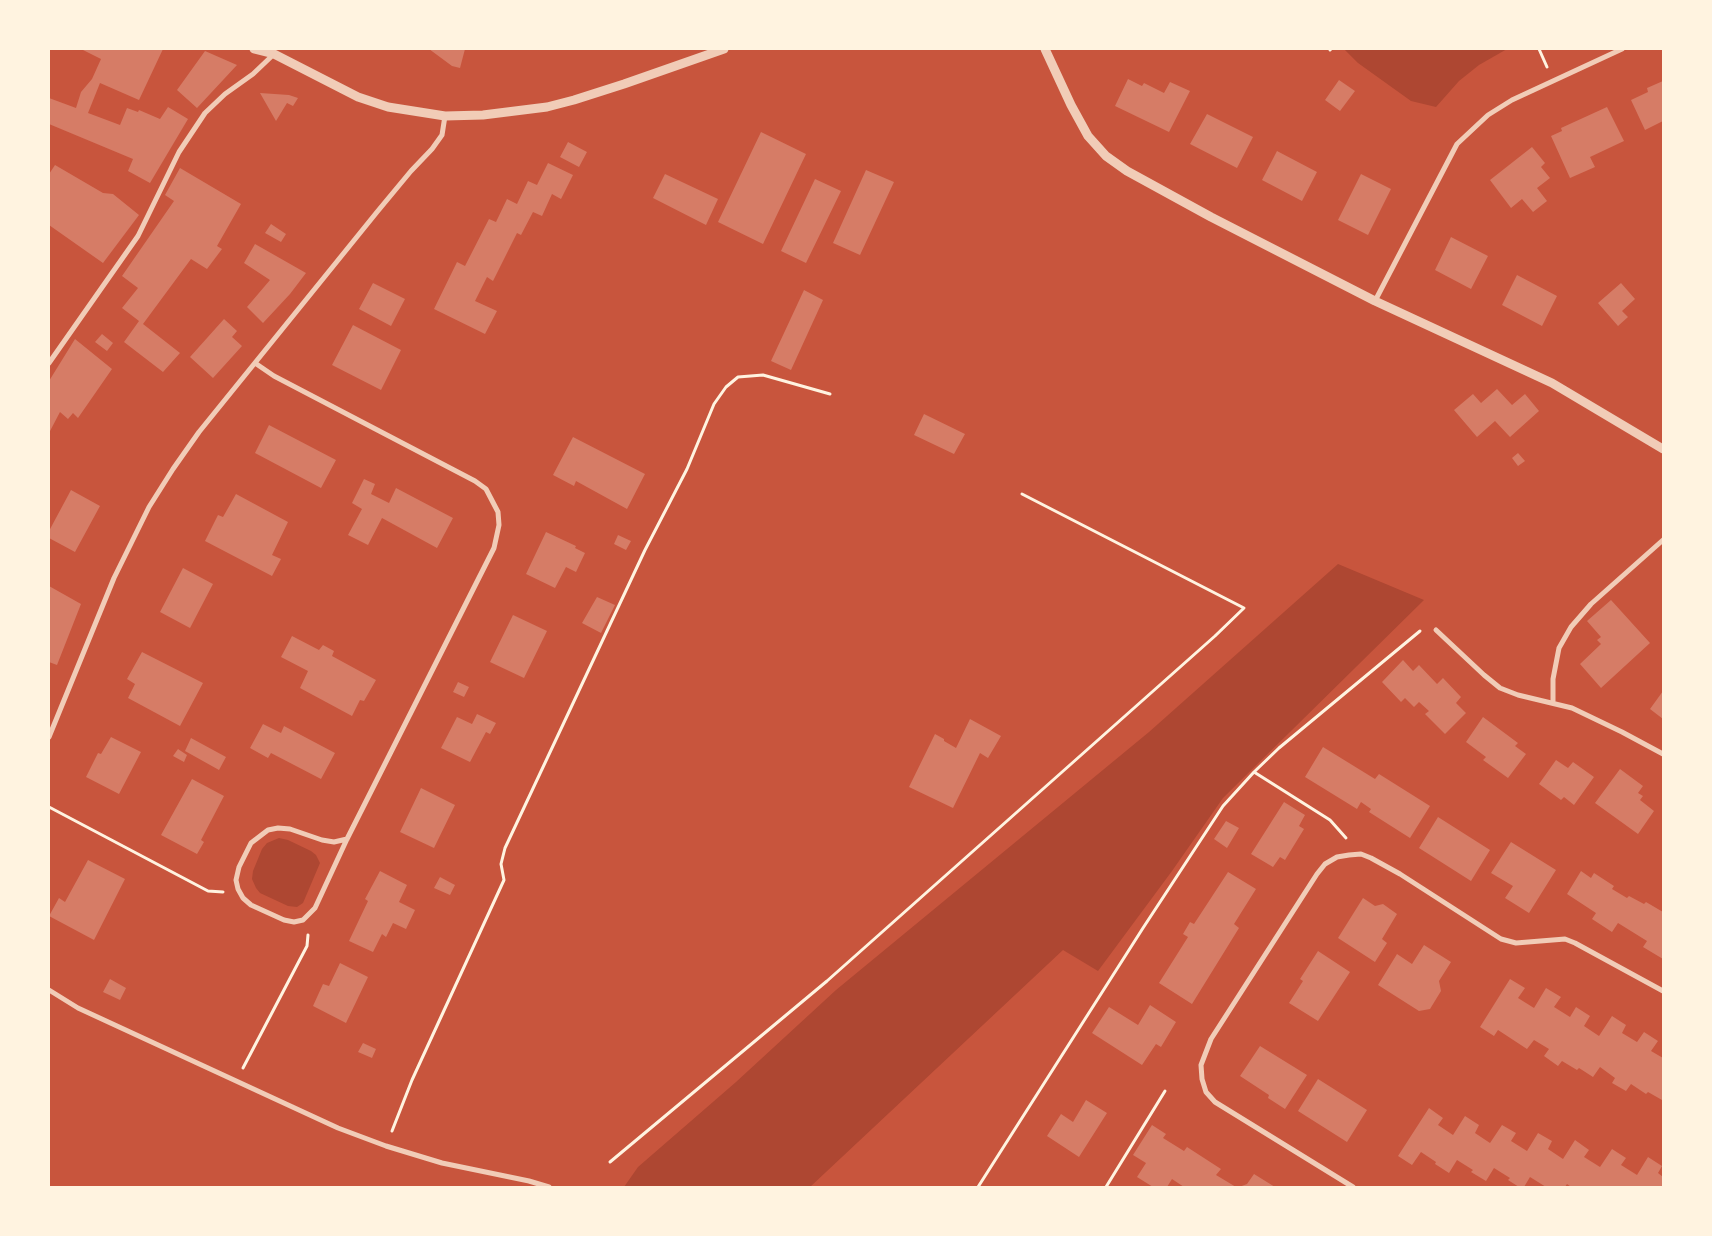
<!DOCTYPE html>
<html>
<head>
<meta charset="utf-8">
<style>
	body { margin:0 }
	#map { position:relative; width:1712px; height:1236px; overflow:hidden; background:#c8553d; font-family:Montserrat,sans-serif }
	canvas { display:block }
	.frame { position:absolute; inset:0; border:50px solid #fff3e0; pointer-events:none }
</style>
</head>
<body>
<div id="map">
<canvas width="1712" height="1236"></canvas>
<div class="frame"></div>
</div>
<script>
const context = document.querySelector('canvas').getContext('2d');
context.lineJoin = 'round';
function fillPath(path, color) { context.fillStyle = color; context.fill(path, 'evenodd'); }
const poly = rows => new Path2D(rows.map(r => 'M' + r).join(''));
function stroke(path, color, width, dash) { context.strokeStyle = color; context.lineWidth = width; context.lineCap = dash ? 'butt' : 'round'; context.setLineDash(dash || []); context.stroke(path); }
fillPath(poly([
	[1344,49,1507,49,1479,65,1459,81,1436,107,1411,101,1358,63],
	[1338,564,1424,600,1223,798,1172,871,1098,971,1063,950,810,1187,624,1187,638,1167,736,1082,836,990,1149,732],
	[279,838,288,840,311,851,316,855,320,863,303,903,297,907,288,906,260,893,256,888,252,879,253,871,262,849,267,843]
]), '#ae4732');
fillPath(poly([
	[81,49,163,49,139,100,100,83,88,113,120,125,127,108,138,112,139,110,160,119,168,107,188,119,150,183,128,171,133,159,49,124,49,98,76,108,81,92,92,79,101,59],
	[429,49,465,49,460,68,452,66],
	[205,51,237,65,197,108,177,90],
	[1128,79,1142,86,1144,83,1164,93,1170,82,1190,91,1169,132,1115,106],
	[1339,80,1355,91,1340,111,1325,100],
	[1663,81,1663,121,1645,130,1631,100,1648,92,1647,88],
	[260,93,289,95,298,98,293,106,287,103,276,121],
	[1607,107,1624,141,1590,157,1595,167,1570,178,1551,136,1562,131,1561,128],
	[1207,114,1253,137,1237,168,1190,144],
	[761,132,806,154,763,244,718,222],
	[568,142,587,152,579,167,560,157],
	[1532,147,1545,163,1541,167,1550,178,1537,188,1547,201,1533,212,1522,199,1511,208,1490,180],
	[1277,151,1317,172,1302,201,1262,180],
	[548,163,573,175,561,199,552,194,542,216,533,212,521,235,517,233,493,281,487,277,475,301,497,311,485,334,434,309,457,262,465,266,489,219,496,222,507,199,517,204,528,181,537,185],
	[55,165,103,193,113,194,139,215,103,263,49,225,49,174],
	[180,168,241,204,217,246,222,249,207,269,191,259,143,324,180,353,163,372,124,342,139,321,122,308,138,288,122,276,174,201,165,195],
	[866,170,894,182,860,255,833,243],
	[665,174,718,199,706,225,653,198],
	[1361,174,1391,189,1368,235,1338,220],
	[815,179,841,191,806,263,781,251],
	[271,224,286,234,281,242,265,233],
	[1451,237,1488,256,1471,289,1435,270],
	[255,244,306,273,290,294,263,323,247,307,270,280,244,263],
	[1517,275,1557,296,1542,326,1502,305],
	[373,283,405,299,391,326,359,309],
	[1621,283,1635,299,1622,311,1628,317,1618,326,1598,303],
	[804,290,823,300,791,370,771,361],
	[224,319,237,331,232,337,242,346,213,378,190,357],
	[353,325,401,350,381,390,332,365],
	[102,334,113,343,107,351,95,342],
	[75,339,112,369,78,418,73,413,68,419,60,412,49,433,49,381],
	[1497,389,1512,405,1525,394,1539,411,1510,437,1495,421,1477,437,1454,410,1473,394,1481,403],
	[924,414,965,434,954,454,914,435],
	[269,425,336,460,321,488,255,453],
	[573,437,645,474,627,509,576,481,574,486,553,475],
	[1518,453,1525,461,1518,466,1512,458],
	[364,479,375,484,371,494,389,503,396,488,453,518,437,548,382,518,368,545,348,535,362,509,352,503],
	[71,490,100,506,75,552,49,538,49,531],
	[236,494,288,522,272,555,281,559,272,576,205,541,218,515,223,517],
	[546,532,576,546,575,548,585,553,576,572,566,567,555,588,526,574],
	[618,535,631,541,626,550,614,544],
	[183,568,213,584,190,628,160,612],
	[49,586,81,604,57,665,49,662],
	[597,597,615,605,601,633,582,623],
	[1611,600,1650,643,1601,688,1580,664,1601,644,1597,640,1601,637,1587,621],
	[513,615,547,631,524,678,490,662],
	[292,636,319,650,323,645,334,651,332,656,376,680,364,701,360,700,352,716,300,688,308,671,281,657],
	[142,652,203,683,180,726,128,698,135,684,127,679],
	[1403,660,1413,671,1419,665,1437,684,1443,678,1461,697,1456,703,1466,713,1445,734,1425,714,1429,711,1419,702,1414,707,1405,698,1401,702,1382,682],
	[458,682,469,687,464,697,453,692],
	[1663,691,1663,719,1650,709],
	[477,714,496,723,490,734,486,732,470,762,441,748,457,717,472,724],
	[1483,717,1518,743,1515,746,1526,754,1508,778,1483,760,1486,757,1466,742],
	[970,719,1001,736,988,758,980,753,953,808,909,787,935,734,944,739,944,741,956,748],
	[263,724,281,733,284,726,335,753,321,779,271,753,268,758,250,748],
	[111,737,141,752,119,794,86,777,98,753,101,754],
	[191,738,226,757,219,770,185,751],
	[1323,747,1375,779,1379,774,1430,806,1410,838,1369,812,1371,809,1361,802,1357,809,1305,777],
	[178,749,187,755,184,762,173,756],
	[1556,760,1568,768,1573,762,1594,777,1574,805,1564,797,1561,800,1539,784],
	[1620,769,1643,786,1638,793,1643,796,1640,800,1654,811,1638,834,1595,803],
	[192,779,224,796,201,840,204,842,197,854,161,835],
	[421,788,455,805,434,848,400,832],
	[1284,802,1305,815,1299,826,1304,829,1285,860,1280,857,1273,867,1251,854],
	[1438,817,1490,850,1471,881,1419,848],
	[1226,821,1239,828,1227,848,1214,839],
	[1511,842,1556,870,1529,913,1505,898,1513,886,1491,873],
	[88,860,125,879,94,940,49,916,59,898,65,902],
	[380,871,407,885,399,902,415,910,406,929,393,923,386,937,382,934,373,952,349,941,368,901,365,899],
	[1581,871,1591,878,1594,873,1614,886,1612,889,1627,898,1629,896,1644,904,1646,902,1663,912,1663,959,1643,947,1647,941,1618,923,1612,932,1592,919,1596,913,1567,894],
	[1228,872,1256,889,1234,924,1239,928,1192,1004,1159,983,1188,937,1183,934,1190,922,1194,924],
	[440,877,455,885,450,895,434,888],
	[1363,898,1375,906,1383,904,1397,914,1382,939,1387,943,1375,962,1338,938],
	[1424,945,1451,962,1439,981,1441,991,1430,1009,1419,1011,1378,985,1397,954,1412,964],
	[1318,951,1350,972,1318,1021,1289,1003,1303,981,1300,979],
	[340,963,368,977,346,1023,313,1006,323,984,329,986],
	[110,979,126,988,120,1000,103,992],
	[1510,979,1525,988,1518,998,1534,1008,1546,988,1561,997,1554,1007,1570,1017,1576,1007,1590,1016,1584,1026,1599,1036,1612,1016,1626,1025,1622,1033,1637,1042,1644,1032,1658,1041,1651,1051,1663,1058,1663,1098,1662,1100,1648,1092,1646,1094,1631,1084,1626,1091,1612,1083,1615,1078,1600,1067,1593,1077,1579,1068,1577,1070,1562,1061,1558,1066,1544,1056,1549,1049,1534,1040,1527,1049,1498,1030,1494,1036,1480,1027],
	[1150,1005,1176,1022,1161,1047,1156,1044,1142,1065,1092,1033,1109,1007,1138,1025],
	[363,1043,376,1049,372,1058,358,1052],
	[1260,1046,1307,1075,1285,1109,1268,1098,1269,1095,1240,1076],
	[1318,1079,1367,1110,1347,1142,1298,1111],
	[1086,1100,1107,1113,1079,1157,1047,1136,1061,1114,1073,1122],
	[1429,1108,1443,1118,1438,1125,1453,1135,1465,1116,1479,1125,1475,1133,1490,1143,1502,1125,1516,1133,1511,1141,1527,1151,1538,1133,1552,1141,1548,1149,1563,1159,1575,1140,1589,1150,1584,1157,1600,1167,1612,1149,1626,1158,1621,1165,1637,1175,1648,1157,1662,1166,1658,1173,1663,1177,1663,1187,1571,1187,1567,1184,1565,1187,1546,1187,1530,1177,1524,1187,1519,1187,1508,1180,1510,1178,1494,1168,1486,1181,1471,1172,1473,1170,1457,1160,1449,1173,1435,1164,1436,1162,1421,1152,1412,1165,1398,1156],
	[1152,1125,1166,1134,1163,1138,1184,1151,1187,1147,1221,1169,1216,1175,1236,1187,1184,1187,1172,1179,1167,1187,1153,1187,1137,1177,1146,1163,1133,1155],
	[1254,1174,1275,1187,1239,1187,1247,1184]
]), '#d67c66');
stroke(poly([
	[1539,49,1547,67],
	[1330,50,1331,49],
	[1254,772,1330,820,1346,838],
	[49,807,208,891,223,892],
	[243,1068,307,946,308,935],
	[392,1131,412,1080,504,880,501,864,505,848,645,550,687,469,714,404,726,387,738,377,763,375,830,394],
	[610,1162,827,981,1215,636,1244,608,1022,494],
	[978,1187,1143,928,1223,806,1254,772,1279,748,1420,631],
	[1106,1187,1165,1091]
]), '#fff3e0', 3);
stroke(poly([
	[1375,301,1457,144,1488,115,1512,100,1622,49],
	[49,363,138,236,179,152,205,113,225,94,253,74,274,54],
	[255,363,274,376,475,481,486,489,498,512,499,525,494,548,347,839,315,908,303,920,294,922,284,920,251,905,243,898,238,889,236,880,239,867,251,843,268,830,278,828,290,829,322,840,334,842,347,839],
	[1436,630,1484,675,1500,688,1518,695,1572,708,1622,732,1663,754],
	[1553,702,1553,679,1559,648,1571,627,1591,604,1663,540],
	[49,737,114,578,149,507,173,469,199,432,377,212,411,171,432,149,442,135,445,116],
	[49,990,78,1008,338,1128,386,1146,442,1163,529,1181,549,1187],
	[1353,1187,1215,1102,1206,1092,1202,1079,1201,1065,1211,1039,1317,874,1325,864,1337,857,1349,855,1361,854,1371,858,1400,874,1501,939,1516,943,1565,939,1575,943,1663,991]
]), '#f1ccb7', 5);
stroke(poly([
	[254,49,274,54,358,97,388,107,445,116,483,115,547,107,574,100,624,84,724,49],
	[1045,49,1071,105,1088,136,1106,156,1127,171,1211,217,1375,301,1552,383,1663,449]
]), '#f1ccb7', 9);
</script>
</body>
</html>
